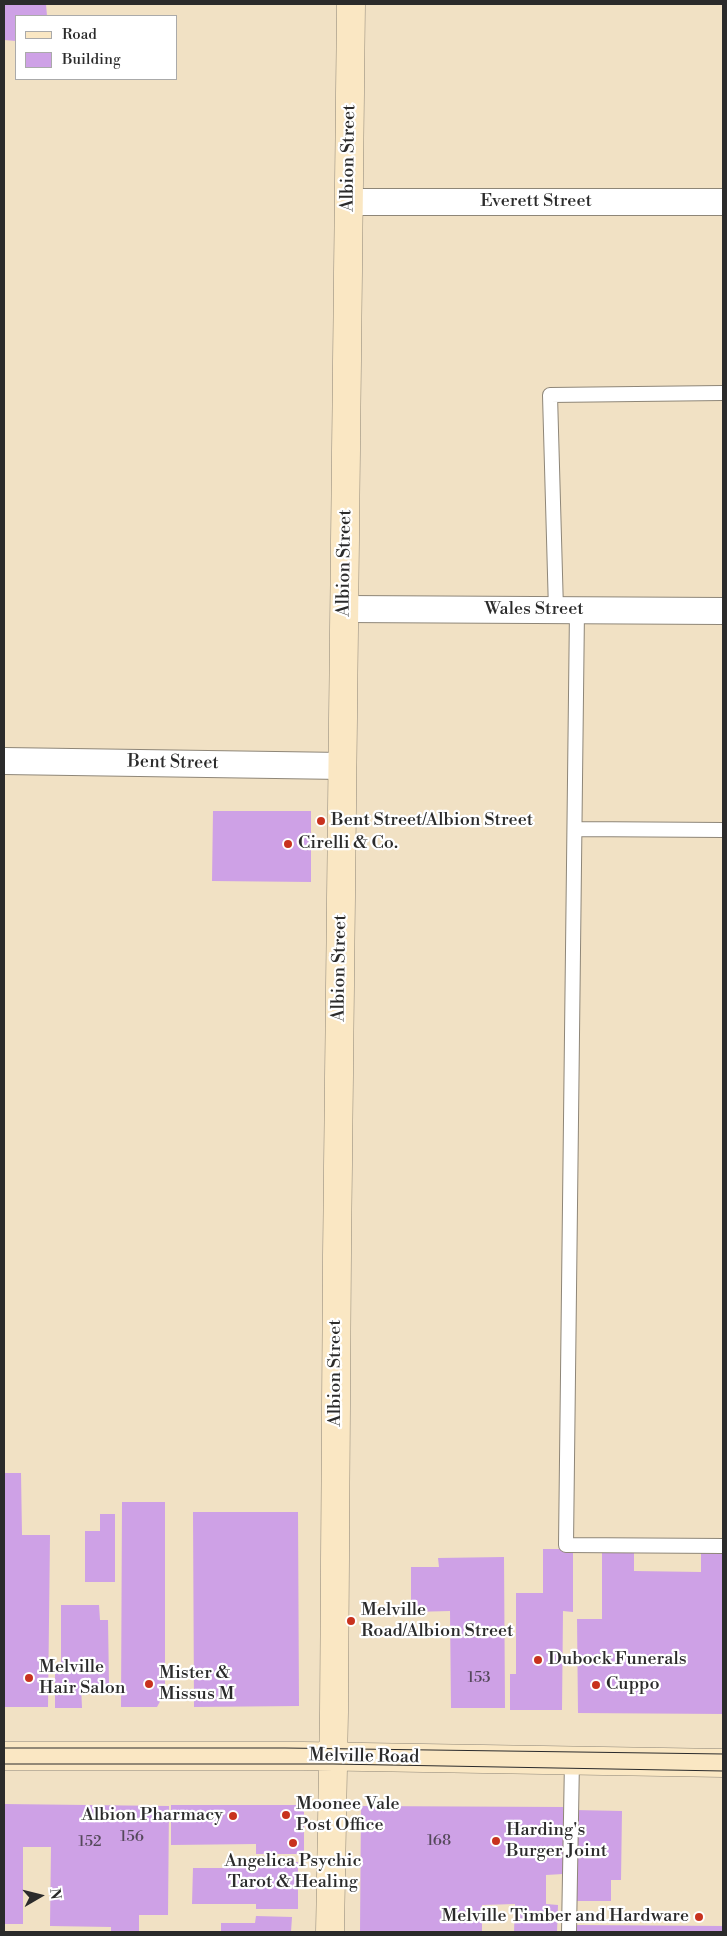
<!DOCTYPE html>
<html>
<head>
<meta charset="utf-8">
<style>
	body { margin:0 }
	#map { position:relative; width:727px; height:1936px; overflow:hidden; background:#f1e1c4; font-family:"Libre Bodoni",serif }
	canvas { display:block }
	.frame { position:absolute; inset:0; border:5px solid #2b2b2b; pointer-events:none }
	.legend { position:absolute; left:15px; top:15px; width:162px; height:65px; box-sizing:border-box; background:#fff; border:1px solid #aaa; margin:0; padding:6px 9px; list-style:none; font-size:15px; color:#2b2b2b }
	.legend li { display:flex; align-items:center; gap:10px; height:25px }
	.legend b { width:25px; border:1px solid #aaa }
	.north { position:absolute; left:15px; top:1871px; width:50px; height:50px; -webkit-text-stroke:4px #fff; paint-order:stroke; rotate:82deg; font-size:14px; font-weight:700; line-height:20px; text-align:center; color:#2b2b2b }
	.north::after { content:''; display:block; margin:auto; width:18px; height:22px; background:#2b2b2b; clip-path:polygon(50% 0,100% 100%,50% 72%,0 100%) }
</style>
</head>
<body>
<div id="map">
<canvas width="727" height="1936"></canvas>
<div class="frame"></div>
<ul class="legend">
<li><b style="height:6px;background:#fae7c3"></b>Road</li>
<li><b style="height:14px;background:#cea1e6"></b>Building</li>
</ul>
<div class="north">N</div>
</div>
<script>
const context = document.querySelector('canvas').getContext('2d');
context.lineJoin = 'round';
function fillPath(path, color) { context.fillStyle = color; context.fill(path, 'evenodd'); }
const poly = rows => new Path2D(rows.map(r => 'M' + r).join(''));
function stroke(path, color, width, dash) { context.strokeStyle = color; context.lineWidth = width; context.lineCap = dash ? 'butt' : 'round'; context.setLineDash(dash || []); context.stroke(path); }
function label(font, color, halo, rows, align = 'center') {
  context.font = font + ' "Libre Bodoni",serif'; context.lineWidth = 4.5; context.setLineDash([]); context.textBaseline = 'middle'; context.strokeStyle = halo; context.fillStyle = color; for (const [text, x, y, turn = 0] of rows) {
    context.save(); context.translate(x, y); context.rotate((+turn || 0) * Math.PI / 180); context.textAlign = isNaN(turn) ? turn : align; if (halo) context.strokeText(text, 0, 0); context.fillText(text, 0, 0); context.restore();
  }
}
fillPath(poly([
	[4,4,46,4,47,16,16,16,16,41,4,40],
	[213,811,311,811,311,882,212,881],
	[4,1473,21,1473,22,1535,50,1535,48,1707,4,1707],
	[122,1502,165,1502,165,1692,157,1707,121,1707],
	[193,1512,298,1512,299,1706,194,1707],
	[100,1514,115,1514,115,1582,85,1582,85,1531,100,1531],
	[543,1549,573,1549,573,1612,563,1611,562,1710,510,1710,510,1674,516,1674,516,1593,543,1593],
	[602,1550,634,1550,634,1571,701,1572,701,1553,723,1554,723,1714,578,1713,577,1619,602,1619],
	[504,1557,505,1708,451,1708,450,1611,411,1612,411,1567,439,1567,438,1558],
	[61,1605,99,1605,100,1620,108,1620,109,1684,81,1684,82,1708,55,1708,55,1673,61,1673],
	[4,1804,169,1806,168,1915,139,1915,139,1932,111,1932,111,1927,50,1926,51,1847,23,1847,23,1924,4,1924],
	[171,1805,297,1805,304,1812,304,1854,256,1854,256,1844,171,1845],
	[361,1806,563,1807,563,1874,546,1875,546,1904,558,1905,557,1932,514,1932,515,1904,482,1905,482,1932,360,1932],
	[574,1810,622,1811,621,1880,611,1880,611,1901,573,1901],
	[257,1862,298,1862,298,1909,256,1909,256,1904,192,1904,193,1868,256,1868],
	[256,1916,292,1917,291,1932,221,1932,221,1923,255,1923],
	[575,1925,723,1926,723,1932,575,1932]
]), '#cea1e6');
const lane = poly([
	[556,610,550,395,723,393],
	[577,610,566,1545,723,1546],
	[575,829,723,830],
	[569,1932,572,1760]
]);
const street = poly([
	[349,202,723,202],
	[345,609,723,611],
	[4,761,343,766]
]);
const secondary = poly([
	[4,1756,303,1756,723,1763],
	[330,1932,334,1712,337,1254,351,4]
]);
stroke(lane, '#8e8678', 16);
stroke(street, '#8e8678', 28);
stroke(secondary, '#8e8678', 29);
stroke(lane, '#fff', 14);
stroke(street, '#fff', 26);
stroke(secondary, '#fae7c3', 28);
stroke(poly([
	[4,1748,285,1748,723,1754],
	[4,1764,333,1764,723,1771]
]), '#2b2b2b', 1);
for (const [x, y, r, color] of [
	[321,821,5,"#c8321e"],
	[288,844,5,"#c8321e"],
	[351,1621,5,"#c8321e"],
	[538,1660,5,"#c8321e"],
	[29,1678,5,"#c8321e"],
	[149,1684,5,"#c8321e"],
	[596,1685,5,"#c8321e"],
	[286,1815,5,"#c8321e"],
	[233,1816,5,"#c8321e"],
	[496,1841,5,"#c8321e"],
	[293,1843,5,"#c8321e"],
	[699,1917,5,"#c8321e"]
]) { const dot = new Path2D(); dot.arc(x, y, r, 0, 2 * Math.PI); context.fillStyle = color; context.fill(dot); stroke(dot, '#fff', 2); }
label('15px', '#54485a', null, [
	["153",479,1678],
	["156",132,1837],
	["168",439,1841],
	["152",90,1842]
]);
label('18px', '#2b2b2b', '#fff', [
	["Albion Street",349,158,-89],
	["Everett Street",536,202],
	["Albion Street",345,563,-89],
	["Wales Street",534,610],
	["Bent Street",173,763,1],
	["Albion Street",340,968,-89],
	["Albion Street",336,1373,-90],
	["Melville Road",364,1757,1]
]);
label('18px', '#2b2b2b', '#fff', [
	["Bent Street/Albion Street",331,821],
	["Cirelli & Co.",298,844],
	["Melville",361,1611],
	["Road/Albion Street",361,1632],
	["Dubock Funerals",548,1660],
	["Melville",39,1668],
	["Hair Salon",39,1689],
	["Mister &",159,1674],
	["Missus M",159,1695],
	["Cuppo",606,1685],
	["Moonee Vale",296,1805],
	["Post Office",296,1826],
	["Albion Pharmacy",223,1816,"right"],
	["Harding's",506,1831],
	["Burger Joint",506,1852],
	["Angelica Psychic",293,1862,"center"],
	["Tarot & Healing",293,1883,"center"],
	["Melville Timber and Hardware",689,1917,"right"]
], 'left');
</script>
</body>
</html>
